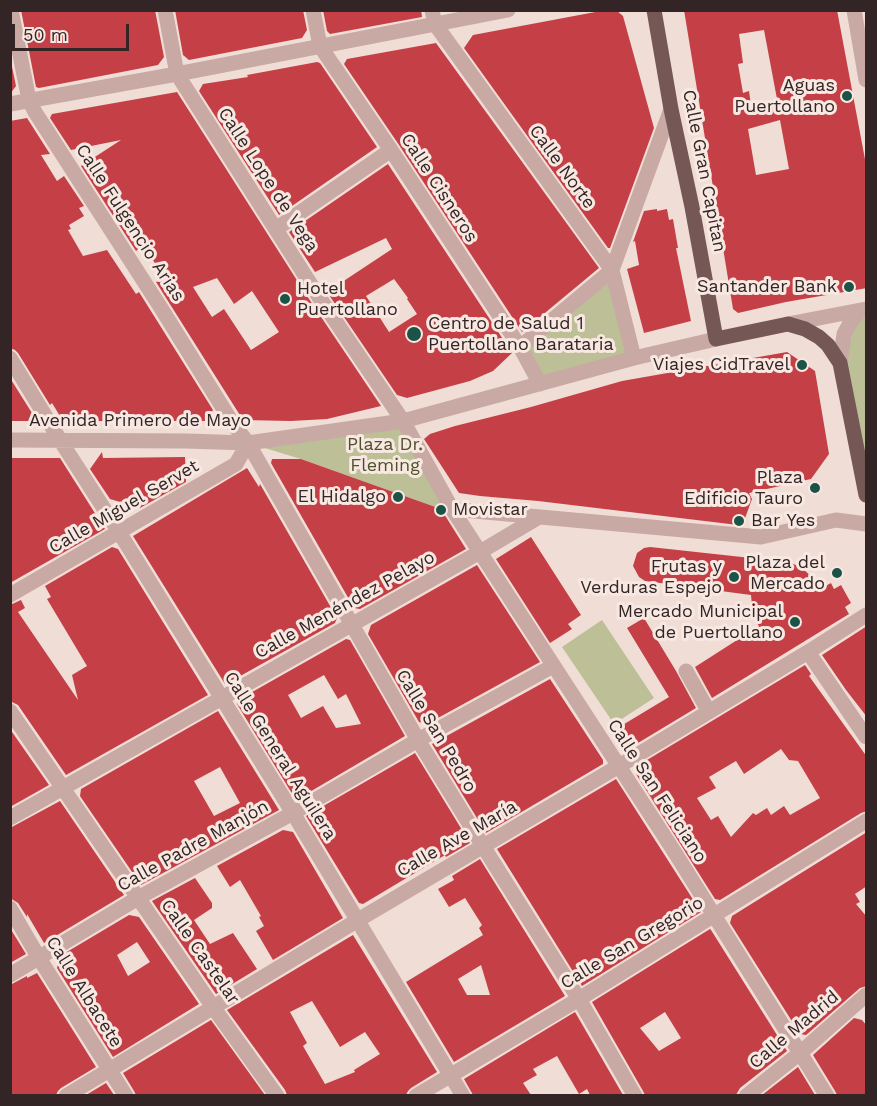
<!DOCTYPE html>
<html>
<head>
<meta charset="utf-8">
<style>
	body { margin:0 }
	#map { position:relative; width:877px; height:1106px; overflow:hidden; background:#f0ddd6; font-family:"Work Sans",sans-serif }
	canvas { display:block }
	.frame { position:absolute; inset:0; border:12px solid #332525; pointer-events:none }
	.scale { position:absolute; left:12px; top:24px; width:117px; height:27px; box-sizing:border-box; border:3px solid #332525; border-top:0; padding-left:8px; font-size:18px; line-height:21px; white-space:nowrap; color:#332525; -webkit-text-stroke:4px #f8e8e2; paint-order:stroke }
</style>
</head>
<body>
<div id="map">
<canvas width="877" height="1106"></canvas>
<div class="frame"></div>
<div class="scale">50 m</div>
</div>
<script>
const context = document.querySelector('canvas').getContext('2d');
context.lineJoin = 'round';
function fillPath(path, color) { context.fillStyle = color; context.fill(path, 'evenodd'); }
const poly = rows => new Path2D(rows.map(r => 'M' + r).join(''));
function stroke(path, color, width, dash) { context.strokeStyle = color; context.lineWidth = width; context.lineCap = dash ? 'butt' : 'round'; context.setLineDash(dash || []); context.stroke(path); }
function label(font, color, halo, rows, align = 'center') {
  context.font = font + ' "Work Sans",sans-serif'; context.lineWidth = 6; context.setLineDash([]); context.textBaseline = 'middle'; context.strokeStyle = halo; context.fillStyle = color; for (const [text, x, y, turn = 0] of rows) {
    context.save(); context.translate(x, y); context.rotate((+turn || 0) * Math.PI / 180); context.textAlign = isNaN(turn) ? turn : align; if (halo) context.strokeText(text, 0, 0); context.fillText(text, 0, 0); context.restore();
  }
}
fillPath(poly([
	[612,270,634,358,540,384,520,347],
	[866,309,866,495,841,351],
	[403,421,455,514,301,459,248,443],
	[602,620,654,698,614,724,562,647]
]), '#bdbf97');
fillPath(poly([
	[21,10,155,10,164,57,158,65,39,88,36,87],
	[175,10,303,10,307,30,302,38,189,60,183,55],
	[323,10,421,10,422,17,330,34,327,31],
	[606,10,616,10,623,16,654,128,610,248,608,248,464,48,473,35],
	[684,10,837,10,867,170,867,288,786,302,738,313,733,309],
	[764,30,777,99,751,106,749,91,743,93,738,64,743,63,739,34],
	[780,120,789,169,756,175,748,129],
	[436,43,599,268,522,332,399,145,344,64,347,59],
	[10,57,16,86,10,94],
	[317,62,320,63,377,147,279,215,199,91,203,84,248,77,247,75],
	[177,92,307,296,381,406,327,419,291,421,243,420,156,282,165,280,144,245,136,251,81,166,121,140,71,150,50,118,52,114],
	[217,278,234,304,252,291,279,332,251,350,224,309,212,317,193,287],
	[27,118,50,154,41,155,57,181,64,176,84,206,79,208,84,216,69,225,71,229,68,230,83,256,107,250,136,294,139,292,213,410,206,421,63,421,52,403,50,405,18,353,15,350,10,348,10,121],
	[388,164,512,353,493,371,470,381,407,398,397,395,327,292,392,249,386,238,315,272,289,232],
	[394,279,408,298,407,299,417,314,389,332,366,296],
	[657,209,657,211,667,209,669,220,673,219,678,248,676,248,691,321,644,333,627,269,639,265,635,241,633,242,644,211],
	[787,352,815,371,829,454,811,479,749,493,752,499,744,521,738,525,538,501,480,496,459,493,424,439,430,434,455,426,531,407,622,381],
	[10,378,37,421,10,421],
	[102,452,103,458,185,457,186,482,140,508,110,499,90,469],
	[10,458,60,458,105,529,10,583],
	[272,459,301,459,441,509,466,549,360,609,354,608,271,463],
	[247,468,259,487,260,484,337,618,335,623,226,684,225,684,133,536],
	[531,537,581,615,568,624,572,629,550,643,496,559],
	[112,547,118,549,208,695,66,775,18,705,10,701,10,605,21,600,25,608,18,612,78,700,72,675,87,666,47,599,51,597,45,586],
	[650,547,788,562,801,567,814,579,822,588,831,583,834,589,841,585,851,603,845,607,849,614,712,698,695,667,759,626,753,617,751,595,645,581,639,577,633,566,637,553,644,548],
	[477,565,540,662,427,724,419,722,368,634,371,625],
	[644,618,676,671,696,708,623,752,611,732,669,697,627,628],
	[867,626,867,717,846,690,822,655],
	[346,639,350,640,405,736,296,800,237,704,238,700],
	[324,675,338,699,346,694,361,724,336,728,323,706,301,718,288,695],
	[805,665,811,674,809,676,867,757,867,811,861,813,720,900,715,899,636,774,637,766],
	[781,749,789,760,798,761,820,798,790,815,784,806,771,815,767,808,756,815,753,813,731,837,718,816,711,820,697,798,716,788,709,777,736,761,744,774],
	[550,679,603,760,603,764,486,833,432,744],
	[218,711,279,810,141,885,80,796,81,789],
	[220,767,240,803,214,816,194,781],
	[10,729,49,785,10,807],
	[415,753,470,843,446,857,445,855,363,904,359,903,306,816],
	[616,779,701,912,582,986,497,849],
	[60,801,124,895,44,943,27,914,27,917,18,903,10,898,10,828],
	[283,830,293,832,343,918,273,960,256,931,264,926,259,917,261,916,240,880,230,887,217,866],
	[867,832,867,886,855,894,860,902,856,904,867,917,867,986,860,988,806,1035,800,1034,730,923,732,916],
	[480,859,565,996,454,1062,406,982,483,935,479,928,482,925,465,898,449,907,438,889,454,880,452,876],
	[481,965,490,995,467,995,458,979],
	[195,878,212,903,212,908,194,920,210,944,233,933,257,969,216,994,152,901],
	[129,915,139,917,199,1004,113,1057,57,968,60,956],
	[137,942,150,962,128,976,117,955],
	[10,928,26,954,10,963],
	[710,929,711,930,787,1051,740,1088,736,1095,645,1095,643,1091,592,1002],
	[665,1012,681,1038,659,1051,640,1028],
	[353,935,437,1072,411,1088,408,1091,406,1095,287,1095,285,1090,227,1010],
	[312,1001,340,1047,365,1032,380,1054,354,1070,355,1072,325,1084,303,1046,307,1043,290,1012],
	[37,973,96,1067,61,1088,58,1091,56,1095,10,1095,10,985,27,976,27,978],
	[575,1012,623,1095,590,1095,587,1089,579,1094,557,1056,533,1069,537,1075,523,1083,531,1095,473,1095,464,1079],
	[854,1018,862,1020,867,1026,867,1095,837,1095,835,1091,813,1055],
	[211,1020,265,1095,136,1095,134,1091,123,1073],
	[798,1067,815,1095,762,1095],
	[106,1083,114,1095,86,1095]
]), '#c54046');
stroke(poly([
	[11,10,29,100,35,112,161,308,233,424,248,443,418,740,483,846,579,999,635,1096],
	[165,10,177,74,315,291,403,421,452,509,672,848,827,1096],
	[313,10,320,46,391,150,520,347,540,384],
	[432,10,435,24,612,270,634,358],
	[854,10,866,80],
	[10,104,177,74,508,10],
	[276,229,391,150],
	[788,324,866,309],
	[520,347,612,270,671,109],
	[10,358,60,440,119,532,293,813,463,1096],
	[840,363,844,334,853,318,862,310],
	[10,440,186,441,248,443,403,421,634,358,716,339],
	[452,509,761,537,836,520,866,524],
	[10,595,236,464,248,443],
	[808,652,866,737],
	[686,671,709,712],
	[10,711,213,1007,277,1096],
	[10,818,480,552,539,517],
	[10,908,39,958,126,1096],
	[10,975,138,898,293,813,418,740,553,666],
	[66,1096,358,920,619,766,808,652,866,615],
	[416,1096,579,999,866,821],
	[746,1096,800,1053,866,995]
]), '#c8a9a3', 15);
stroke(poly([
	[654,10,671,109,692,207,716,339,788,324,805,329,819,337,828,345,840,363,866,495]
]), '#755756', 15);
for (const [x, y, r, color] of [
	[847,96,6,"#1b5347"],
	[849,287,6,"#1b5347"],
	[285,299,6,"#1b5347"],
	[414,334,8,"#1b5347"],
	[802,365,6,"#1b5347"],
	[815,488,6,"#1b5347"],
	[398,497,6,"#1b5347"],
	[441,510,6,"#1b5347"],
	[739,521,6,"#1b5347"],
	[837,573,6,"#1b5347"],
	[734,577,6,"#1b5347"],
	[795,622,6,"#1b5347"]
]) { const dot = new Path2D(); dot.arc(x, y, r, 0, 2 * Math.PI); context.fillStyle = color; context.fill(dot); stroke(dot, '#f8e8e2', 2); }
label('18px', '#332525', '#f8e8e2', [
	["Aguas",835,86],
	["Puertollano",835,107],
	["Santander Bank",837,287],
	["Hotel",297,289,"left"],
	["Puertollano",297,310,"left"],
	["Centro de Salud 1",428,324,"left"],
	["Puertollano Barataria",428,345,"left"],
	["Viajes CidTravel",790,365],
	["Plaza",803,478],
	["Edificio Tauro",803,499],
	["El Hidalgo",386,497],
	["Movistar",453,510,"left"],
	["Bar Yes",751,521,"left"],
	["Plaza del",825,563],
	["Mercado",825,584],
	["Frutas y",722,567],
	["Verduras Espejo",722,588],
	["Mercado Municipal",783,612],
	["de Puertollano",783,633]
], 'right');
label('18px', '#332525', '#f8e8e2', [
	["Calle Norte",562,167,54],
	["Calle Gran Capitan",704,171,79],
	["Calle Lope de Vega",268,180,57],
	["Calle Cisneros",439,188,57],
	["Calle Fulgencio Arias",130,223,57],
	["Avenida Primero de Mayo",140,421],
	["Calle Miguel Servet",124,507,-30],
	["Calle Menéndez Pelayo",345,605,-29],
	["Calle San Pedro",436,731,59],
	["Calle General Aguilera",280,756,58],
	["Calle San Feliciano",657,791,57],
	["Calle Ave María",457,839,-30],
	["Calle Padre Manjón",193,846,-29],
	["Calle San Gregorio",632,943,-31],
	["Calle Castelar",200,952,55],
	["Calle Albacete",84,992,58],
	["Calle Madrid",794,1030,-40]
]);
label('18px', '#4e5129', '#f8e8e2', [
	["Plaza Dr.",385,445],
	["Fleming",385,466]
]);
</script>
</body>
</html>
